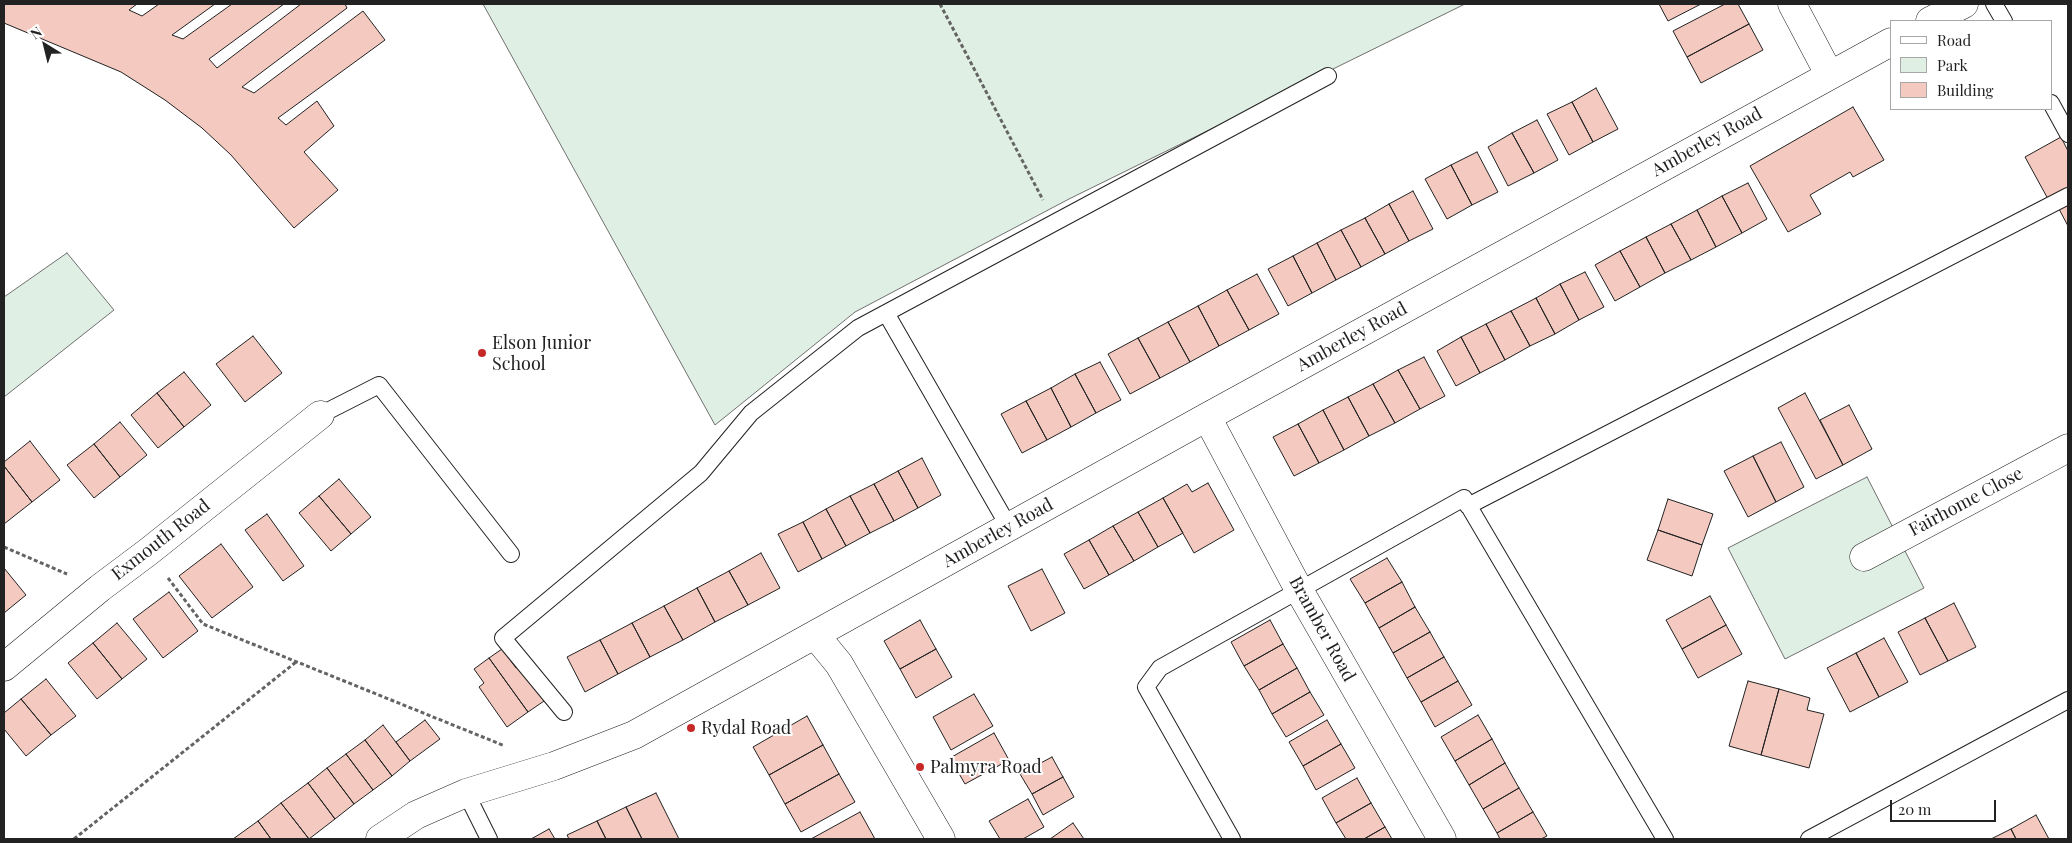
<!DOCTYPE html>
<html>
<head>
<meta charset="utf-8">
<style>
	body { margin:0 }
	#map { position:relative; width:2072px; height:843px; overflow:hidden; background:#fff; font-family:"Playfair Display",serif }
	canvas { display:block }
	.frame { position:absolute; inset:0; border:5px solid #222; pointer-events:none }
	.legend { position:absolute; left:1890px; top:20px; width:162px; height:90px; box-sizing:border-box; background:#fff; border:1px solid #a7a7a7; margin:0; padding:6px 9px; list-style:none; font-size:15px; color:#222 }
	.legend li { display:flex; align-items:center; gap:10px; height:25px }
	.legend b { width:25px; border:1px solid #a7a7a7 }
	.north { position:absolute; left:20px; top:20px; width:50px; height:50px; -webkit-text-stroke:4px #fff; paint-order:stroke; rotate:324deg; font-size:14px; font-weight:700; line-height:20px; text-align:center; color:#222 }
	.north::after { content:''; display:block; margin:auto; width:18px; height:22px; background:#222; clip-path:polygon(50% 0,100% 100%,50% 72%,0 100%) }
	.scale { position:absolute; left:1890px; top:800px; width:106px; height:22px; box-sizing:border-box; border:2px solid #222; border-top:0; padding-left:6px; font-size:15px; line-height:18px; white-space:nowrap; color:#222; -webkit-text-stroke:4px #fff; paint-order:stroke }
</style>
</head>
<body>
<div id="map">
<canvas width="2072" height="843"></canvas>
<div class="frame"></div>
<ul class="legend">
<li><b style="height:6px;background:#fff"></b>Road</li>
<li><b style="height:14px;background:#e0efe3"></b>Park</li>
<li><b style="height:14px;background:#f3c9c0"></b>Building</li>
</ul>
<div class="north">N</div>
<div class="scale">20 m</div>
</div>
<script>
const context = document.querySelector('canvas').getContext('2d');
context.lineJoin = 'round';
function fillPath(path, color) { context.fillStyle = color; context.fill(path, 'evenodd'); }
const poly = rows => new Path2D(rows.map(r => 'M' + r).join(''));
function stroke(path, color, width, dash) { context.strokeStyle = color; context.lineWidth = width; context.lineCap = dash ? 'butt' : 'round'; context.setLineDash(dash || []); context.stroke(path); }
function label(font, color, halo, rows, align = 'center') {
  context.font = font + ' "Playfair Display",serif'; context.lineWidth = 4; context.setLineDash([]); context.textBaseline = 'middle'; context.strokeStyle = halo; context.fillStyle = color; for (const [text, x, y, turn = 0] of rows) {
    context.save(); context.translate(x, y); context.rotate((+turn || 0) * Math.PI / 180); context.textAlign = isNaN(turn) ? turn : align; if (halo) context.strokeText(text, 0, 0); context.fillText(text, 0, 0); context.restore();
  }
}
const green = poly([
	[483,4,1465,4,1069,199,855,312,715,425,483,4],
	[67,253,114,310,4,397,4,297,67,253],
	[1867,477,1924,588,1785,659,1728,548,1867,477]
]);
fillPath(green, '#e0efe3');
stroke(green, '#6f6f6f', 1);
const building = poly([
	[4,4,137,4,129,10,142,16,159,4,215,4,172,35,183,39,232,4,284,4,209,59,217,68,301,4,345,4,347,8,242,87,254,93,363,11,385,40,278,118,286,125,317,101,334,126,304,152,338,190,294,228,231,155,202,128,165,100,121,72,4,23,4,4],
	[1659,4,1701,4,1668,21,1659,4],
	[1725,4,1738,4,1749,24,1687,57,1673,31,1725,4],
	[1749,24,1763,50,1701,83,1687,57,1749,24],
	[1596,88,1618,129,1593,142,1572,102,1596,88],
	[1572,102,1593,142,1569,155,1547,114,1572,102],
	[1853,107,1884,160,1853,177,1850,172,1810,195,1821,214,1788,232,1750,166,1853,107],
	[1537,120,1558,160,1534,173,1512,133,1537,120],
	[1512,133,1534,173,1508,186,1488,147,1512,133],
	[2061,137,2068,151,2068,188,2048,199,2025,157,2061,137],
	[1477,152,1498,192,1472,205,1451,165,1477,152],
	[1451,165,1472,205,1447,219,1425,179,1451,165],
	[1748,183,1767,219,1742,233,1722,196,1748,183],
	[1413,191,1433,229,1409,241,1389,204,1413,191],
	[1722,196,1742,233,1716,247,1697,210,1722,196],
	[1389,204,1409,241,1385,254,1365,218,1389,204],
	[2068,205,2068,226,2059,209,2068,205],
	[1697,210,1716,247,1691,260,1671,224,1697,210],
	[1365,218,1385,254,1361,267,1341,230,1365,218],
	[1671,224,1691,260,1665,273,1646,237,1671,224],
	[1341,230,1361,267,1336,280,1317,243,1341,230],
	[1646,237,1665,273,1640,287,1620,251,1646,237],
	[1317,243,1336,280,1312,293,1293,256,1317,243],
	[1620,251,1640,287,1615,301,1595,265,1620,251],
	[1293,256,1312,293,1288,306,1268,269,1293,256],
	[1585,272,1604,307,1579,320,1560,284,1585,272],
	[1257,274,1279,314,1249,330,1227,290,1257,274],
	[1560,284,1579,320,1555,334,1536,298,1560,284],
	[1227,290,1249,330,1219,346,1198,306,1227,290],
	[1536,298,1555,334,1530,346,1511,311,1536,298],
	[1198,306,1219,346,1190,362,1168,322,1198,306],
	[1511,311,1530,346,1505,360,1486,324,1511,311],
	[1168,322,1190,362,1160,378,1138,338,1168,322],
	[1486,324,1505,360,1480,373,1461,337,1486,324],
	[253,336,282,373,245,402,216,364,253,336],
	[1461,337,1480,373,1456,386,1437,351,1461,337],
	[1138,338,1160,378,1130,394,1108,354,1138,338],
	[1424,357,1445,396,1420,409,1398,370,1424,357],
	[1100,362,1121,400,1096,413,1075,374,1100,362],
	[1398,370,1420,409,1395,423,1373,384,1398,370],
	[184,372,211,405,184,427,157,393,184,372],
	[1075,374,1096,413,1071,427,1051,388,1075,374],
	[1373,384,1395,423,1369,436,1348,397,1373,384],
	[1051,388,1071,427,1047,440,1026,401,1051,388],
	[157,393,184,427,158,448,131,415,157,393],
	[1805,393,1843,465,1816,479,1778,408,1805,393],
	[1348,397,1369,436,1344,450,1323,410,1348,397],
	[1026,401,1047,440,1022,453,1001,414,1026,401],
	[1849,405,1872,449,1843,465,1820,420,1849,405],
	[1323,410,1344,450,1319,463,1298,424,1323,410],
	[120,422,147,455,120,477,94,444,120,422],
	[1298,424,1319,463,1294,476,1273,437,1298,424],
	[30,441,60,480,32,502,4,466,4,462,30,441],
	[1781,442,1804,487,1776,502,1753,456,1781,442],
	[94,444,120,477,94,498,67,465,94,444],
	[1753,456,1776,502,1748,517,1724,471,1753,456],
	[922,458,941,495,918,508,898,471,922,458],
	[4,466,32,502,4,524,4,466],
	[898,471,918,508,894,521,874,484,898,471],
	[339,479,371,517,351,534,319,496,339,479],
	[1208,483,1234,530,1194,553,1163,498,1187,484,1192,492,1208,483],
	[874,484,894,521,870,533,850,496,874,484],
	[319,496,351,534,331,551,299,513,319,496],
	[850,496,870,533,846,546,826,509,850,496],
	[1163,498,1183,533,1158,547,1138,512,1163,498],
	[1668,499,1713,514,1702,545,1658,530,1668,499],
	[826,509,846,546,822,559,803,522,826,509],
	[1138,512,1158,547,1134,561,1113,526,1138,512],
	[267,514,304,566,283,581,245,530,267,514],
	[803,522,822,559,798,572,778,534,803,522],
	[1113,526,1134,561,1109,575,1089,540,1113,526],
	[1658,530,1702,545,1692,576,1647,560,1658,530],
	[1089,540,1109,575,1084,589,1064,554,1089,540],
	[221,544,253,587,212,618,179,576,221,544],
	[761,553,780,588,748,605,729,571,761,553],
	[1387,558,1402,582,1365,603,1350,579,1387,558],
	[4,568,26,595,4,613,4,568],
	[1042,569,1065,613,1031,631,1008,586,1042,569],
	[729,571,748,605,715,622,697,588,729,571],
	[1402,582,1415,607,1379,628,1365,603,1402,582],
	[697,588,715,622,683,640,664,606,697,588],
	[169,592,198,631,163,658,133,619,169,592],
	[1710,596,1726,625,1682,649,1666,620,1710,596],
	[1954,603,1976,647,1948,661,1925,618,1954,603],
	[664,606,683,640,650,657,632,623,664,606],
	[1415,607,1430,632,1393,653,1379,628,1415,607],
	[1925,618,1948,661,1920,675,1898,632,1925,618],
	[920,620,936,649,900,669,884,641,920,620],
	[1270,620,1283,644,1244,666,1231,642,1270,620],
	[117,623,147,659,122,679,93,643,117,623],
	[632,623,650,657,618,674,600,640,632,623],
	[1726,625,1742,654,1698,678,1682,649,1726,625],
	[1430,632,1444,657,1407,678,1393,653,1430,632],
	[1884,638,1908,682,1879,697,1856,653,1884,638],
	[600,640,618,674,585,692,567,657,600,640],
	[93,643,122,679,97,699,68,663,93,643],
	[1283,644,1297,668,1259,690,1244,666,1283,644],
	[502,649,516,668,522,664,547,699,528,712,489,658,502,649],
	[936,649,952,677,916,698,900,669,936,649],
	[1856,653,1879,697,1850,712,1827,668,1856,653],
	[1444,657,1458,681,1421,702,1407,678,1444,657],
	[489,658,528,712,507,727,479,687,484,683,474,669,489,658],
	[1297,668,1310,692,1272,714,1259,690,1297,668],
	[46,679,76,716,51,735,21,699,46,679],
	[1458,681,1472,705,1435,727,1421,702,1458,681],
	[1748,681,1779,689,1761,755,1729,746,1748,681],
	[1779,689,1810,698,1807,710,1824,714,1809,768,1761,755,1779,689],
	[1310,692,1324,715,1286,737,1272,714,1310,692],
	[974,694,993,726,951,750,933,717,974,694],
	[21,699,51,735,26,756,4,729,4,713,21,699],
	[1478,715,1492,739,1455,761,1441,737,1478,715],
	[807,716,823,745,769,775,753,747,807,716],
	[425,720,440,739,410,761,396,742,425,720],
	[1327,720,1341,744,1303,766,1289,742,1327,720],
	[383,725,410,761,392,776,365,740,383,725],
	[994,733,1009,760,965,784,950,758,994,733],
	[1492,739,1505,763,1469,785,1455,761,1492,739],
	[365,740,392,776,373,790,346,754,365,740],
	[1341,744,1355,768,1316,790,1303,766,1341,744],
	[823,745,839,774,785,804,769,775,823,745],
	[346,754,373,790,354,804,327,768,346,754],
	[1052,757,1063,777,1032,794,1020,774,1052,757],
	[1505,763,1519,788,1483,809,1469,785,1505,763],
	[327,768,354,804,335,819,308,783,327,768],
	[839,774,855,802,801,832,785,804,839,774],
	[1063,777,1074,797,1043,815,1032,794,1063,777],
	[1357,778,1371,803,1336,823,1322,798,1357,778],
	[308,783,335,819,309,839,281,803,308,783],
	[1519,788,1533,812,1497,833,1483,809,1519,788],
	[656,793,679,839,642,839,626,807,656,793],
	[1028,799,1044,827,1023,839,1000,839,989,821,1028,799],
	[281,803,309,839,271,839,258,821,281,803],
	[1371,803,1385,827,1364,839,1346,839,1336,823,1371,803],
	[626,807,642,839,606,839,597,821,626,807],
	[860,812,875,839,811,839,860,812],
	[1533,812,1547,836,1541,839,1500,839,1497,833,1533,812],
	[2036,815,2049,839,2016,839,2011,829,2036,815],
	[258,821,271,839,233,839,258,821],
	[597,821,606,839,569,839,567,835,597,821],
	[1073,823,1084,839,1050,839,1073,823],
	[1385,827,1392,839,1364,839,1385,827],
	[549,829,555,839,531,839,549,829],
	[2011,829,2016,839,1991,839,2011,829]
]);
fillPath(building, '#f3c9c0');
stroke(building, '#222', 1);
const service = poly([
	[1994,4,2004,21],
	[2051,103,2068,134],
	[886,313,1009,527],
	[320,415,379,385,511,554],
	[1468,506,2068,196],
	[564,712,503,638,701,473,751,413,858,328,1328,76],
	[466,793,489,839],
	[1232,839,1146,687,1160,668,1464,498,1665,839],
	[1809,839,2068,700]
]);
const minor = poly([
	[1792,4,1829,74],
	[1930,21,1964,4],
	[1207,417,1299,590,1442,839],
	[1864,557,2068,448],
	[816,636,839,664,941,839],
	[4,667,100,588,148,552,320,415],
	[380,839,416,815,466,793,554,766,634,735,1207,417,1891,42]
]);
stroke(service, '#222', 18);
stroke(minor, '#222', 29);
stroke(poly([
	[940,4,1043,200],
	[4,547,67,574],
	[168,578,203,624,505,746],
	[74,839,296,662]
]), '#646464', 3, [4, 2.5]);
stroke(service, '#fff', 16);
stroke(minor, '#fff', 28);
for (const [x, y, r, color] of [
	[482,353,5,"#c62828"],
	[691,728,5,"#c62828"],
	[920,767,5,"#c62828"]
]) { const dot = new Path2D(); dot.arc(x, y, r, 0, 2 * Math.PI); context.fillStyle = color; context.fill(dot); stroke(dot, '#fff', 2); }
label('18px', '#222', '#fff', [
	["Amberley Road",1707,142,-29],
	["Amberley Road",1352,337,-29],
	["Fairhome Close",1966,502,-28],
	["Amberley Road",998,533,-29],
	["Exmouth Road",161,540,-38],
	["Bramber Road",1322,629,61]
]);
label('18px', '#222', '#fff', [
	["Elson Junior",492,343],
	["School",492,364],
	["Rydal Road",701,728],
	["Palmyra Road",930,767]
], 'left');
</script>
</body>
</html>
